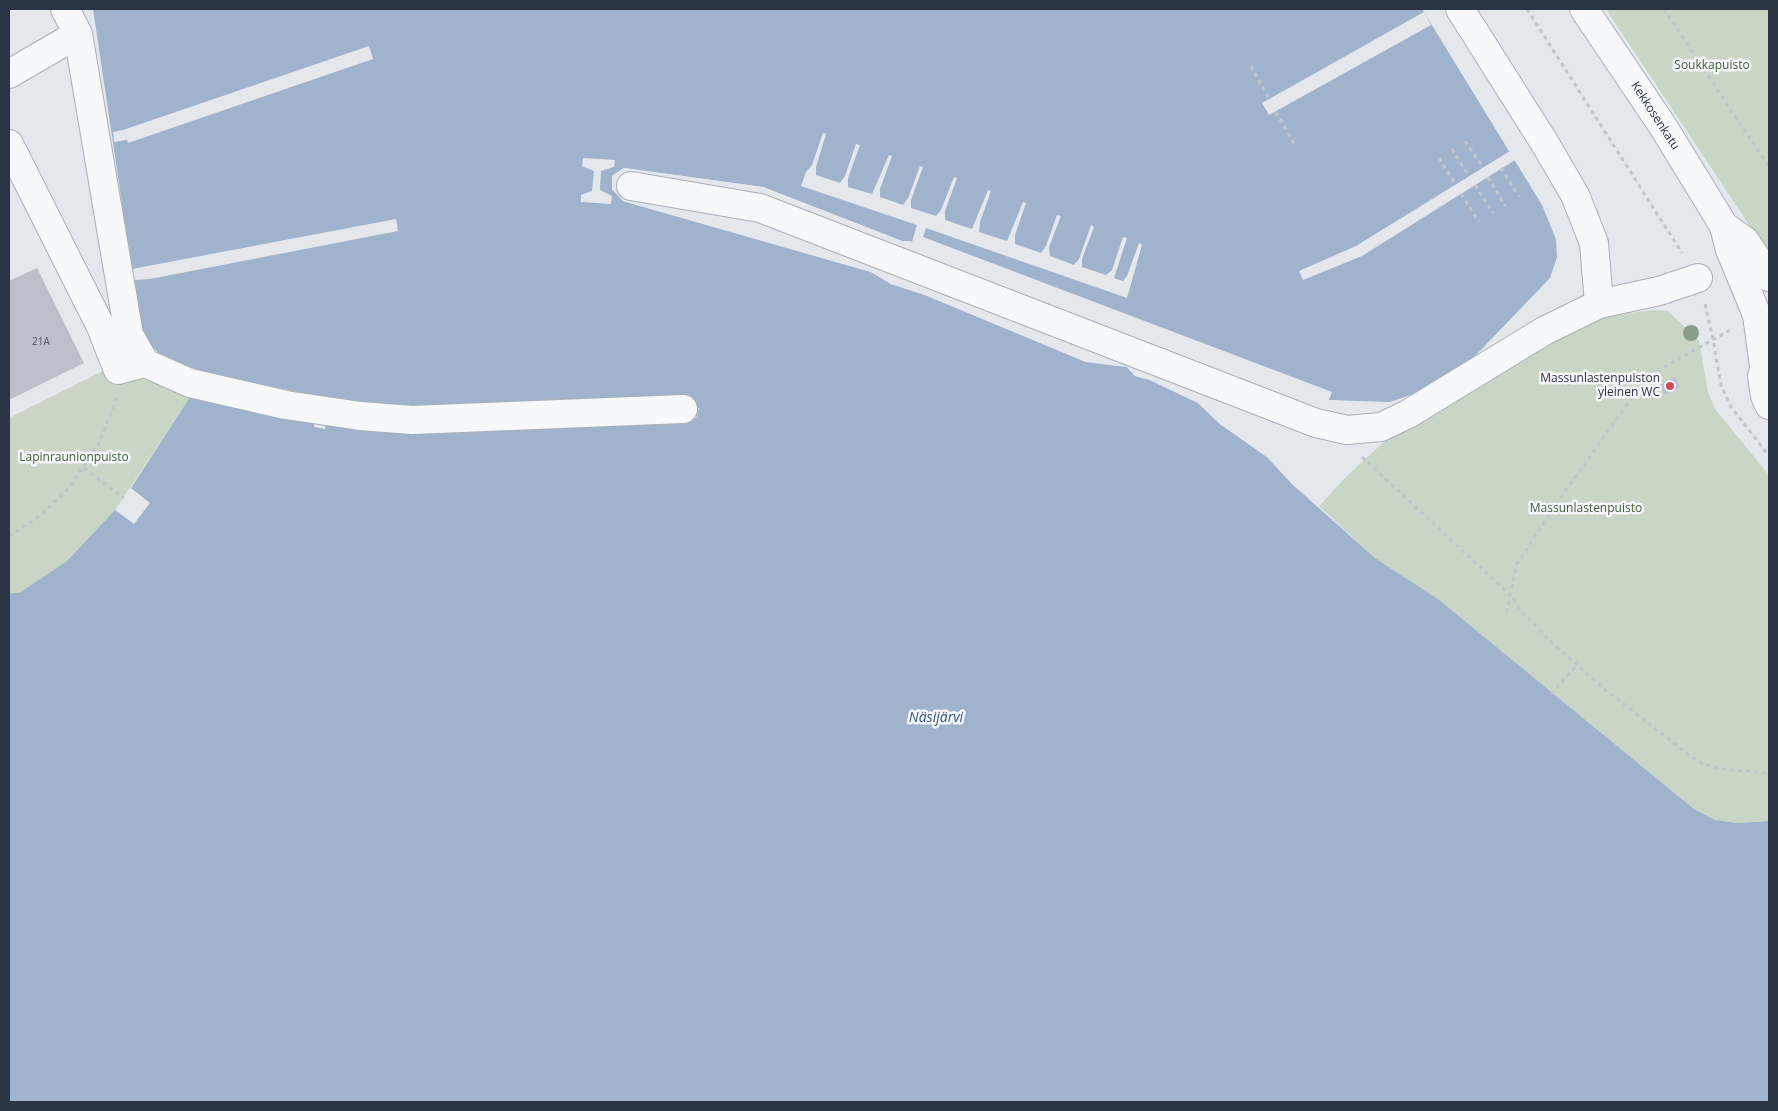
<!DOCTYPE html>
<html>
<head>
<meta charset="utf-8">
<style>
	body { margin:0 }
	#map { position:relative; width:1778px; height:1111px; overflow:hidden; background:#e4e7ec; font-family:"Open Sans",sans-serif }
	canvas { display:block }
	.frame { position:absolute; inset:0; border:10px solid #2b3445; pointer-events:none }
</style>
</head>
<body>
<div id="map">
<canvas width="1778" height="1111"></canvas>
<div class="frame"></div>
</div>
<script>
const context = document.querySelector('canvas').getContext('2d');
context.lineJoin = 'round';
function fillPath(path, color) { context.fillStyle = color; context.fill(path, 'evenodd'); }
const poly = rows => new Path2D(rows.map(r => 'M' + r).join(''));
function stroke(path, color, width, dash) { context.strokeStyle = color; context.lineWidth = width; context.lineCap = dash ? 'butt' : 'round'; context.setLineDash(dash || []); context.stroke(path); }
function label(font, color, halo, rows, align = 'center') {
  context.font = font + ' "Open Sans",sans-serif'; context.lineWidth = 5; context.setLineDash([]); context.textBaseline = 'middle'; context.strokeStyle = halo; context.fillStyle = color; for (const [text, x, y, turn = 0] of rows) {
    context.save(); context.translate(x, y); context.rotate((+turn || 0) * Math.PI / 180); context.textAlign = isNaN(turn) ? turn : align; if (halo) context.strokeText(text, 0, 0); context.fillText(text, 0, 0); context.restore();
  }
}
fillPath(poly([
	[1606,9,1769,9,1769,254,1765,249],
	[1653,310,1668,311,1699,341,1708,392,1715,409,1769,475,1769,821,1738,823,1715,820,1694,809,1438,599,1375,558,1319,506,1348,475,1385,441,1532,349,1600,317],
	[111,367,190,397,115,510,67,561,19,593,9,593,9,418]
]), '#c9d6c5');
fillPath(poly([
	[93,9,1422,9,1542,205,1556,239,1557,257,1550,278,1476,355,1419,392,1390,402,1328,400,910,241,902,241,763,187,624,168,612,176,612,189,623,201,871,272,891,284,925,295,1086,362,1127,367,1135,376,1150,380,1198,403,1220,424,1267,457,1293,485,1375,558,1438,599,1694,809,1715,820,1738,823,1769,821,1769,1102,9,1102,9,593,19,593,67,561,115,510,134,524,150,503,131,488,190,397,315,420,314,427,325,429,326,423,696,418,699,408,429,408,368,405,197,373,159,353,148,343,140,324]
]), '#9fb4cc');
fillPath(poly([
	[1424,12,1431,25,1269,115,1262,103],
	[369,46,373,59,128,143,127,140,114,142,113,132,123,130],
	[823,133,826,134,816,167,816,175,840,183,845,176,856,144,860,145,848,178,848,187,872,194,889,155,892,156,880,189,880,197,903,205,908,198,920,166,923,167,911,200,911,208,936,216,941,210,954,177,957,178,945,211,945,220,972,229,988,190,991,191,980,222,979,232,1007,241,1023,202,1026,203,1015,235,1015,244,1041,253,1046,246,1057,215,1061,216,1049,247,1050,256,1074,265,1079,259,1091,225,1094,227,1082,259,1082,267,1106,275,1112,270,1123,237,1127,238,1114,278,1123,281,1127,276,1139,243,1142,245,1127,298,926,228,923,237,1332,392,1329,400,1361,403,1363,405,1327,402,909,244,901,244,763,190,624,171,615,177,614,188,624,198,872,270,892,281,926,292,1086,359,1128,365,1136,374,1151,377,1200,401,1221,422,1269,455,1295,483,1321,504,1319,506,1293,485,1267,457,1220,424,1198,403,1150,380,1135,376,1127,367,1086,362,925,295,891,284,871,272,623,201,612,189,612,176,624,168,763,187,902,241,912,242,917,225,801,186,806,172,812,165],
	[1510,151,1515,160,1362,256,1303,280,1299,271,1356,246],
	[583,158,615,160,614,167,601,171,600,190,612,196,611,204,581,202,581,195,592,191,594,171,582,166],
	[396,219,398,231,150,279,134,280,132,269]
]), '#e4e7ec');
fillPath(poly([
	[37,268,84,363,9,400,9,281],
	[1675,377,1680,387,1665,395,1660,385]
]), '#bbc0ca');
const minor = poly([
	[65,9,78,34,129,335,145,363,190,383,286,405,360,416,412,420,683,409],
	[1460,9,1544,142,1575,195,1594,243,1599,304],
	[1584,9,1664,128,1724,226,1730,250,1757,315,1764,366],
	[9,74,78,34],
	[9,144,101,327,118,370,145,363],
	[631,186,760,208,1316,423,1347,430,1381,427,1408,414,1544,331,1599,304,1659,291,1698,278],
	[1724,226,1745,241,1769,277],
	[1769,355,1762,376,1765,396,1769,405]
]);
stroke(minor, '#a9aeb7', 30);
stroke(poly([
	[1527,9,1682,253],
	[1664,9,1769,167],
	[1251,66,1269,99],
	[1276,112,1294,144],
	[1465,141,1483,167],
	[1452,149,1469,176],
	[1439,158,1456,185],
	[1501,168,1519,197],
	[1488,177,1505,206],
	[1475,185,1493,213],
	[1461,194,1479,222],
	[1705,304,1713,339,1721,385,1731,407,1769,456],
	[1730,330,1650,375,1638,389,1559,500,1517,564,1510,595,1523,613,1548,639,1602,687,1693,758,1703,764,1723,769,1769,773],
	[1362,457,1510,595,1507,611],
	[84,468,124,498],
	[9,536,40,516,69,488,98,445,117,398],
	[1551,694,1577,665]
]), '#c2c5cb', 3, [4, 4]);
stroke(minor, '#f7f8fa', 28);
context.fillStyle = '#899d89';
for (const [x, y] of [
	[1691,333]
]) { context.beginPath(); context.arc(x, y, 8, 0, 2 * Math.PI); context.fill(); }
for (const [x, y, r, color] of [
	[1670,386,5,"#d1495b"]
]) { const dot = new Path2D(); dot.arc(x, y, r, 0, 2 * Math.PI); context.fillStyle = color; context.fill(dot); stroke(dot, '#f4f6f9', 2); }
label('10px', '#4f5766', null, [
	["21A",41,342]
]);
label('12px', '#3f6138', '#f4f6f9', [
	["Soukkapuisto",1712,66],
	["Lapinraunionpuisto",74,458],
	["Massunlastenpuisto",1586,509]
]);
label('12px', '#2b3445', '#f4f6f9', [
	["Kekkosenkatu",1655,116,57]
]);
label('12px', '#2b3445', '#f4f6f9', [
	["Massunlastenpuiston",1660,379],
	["yleinen WC",1660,393]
], 'right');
label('italic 14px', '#34527a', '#f4f6f9', [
	["Näsijärvi",936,718]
]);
</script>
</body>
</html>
